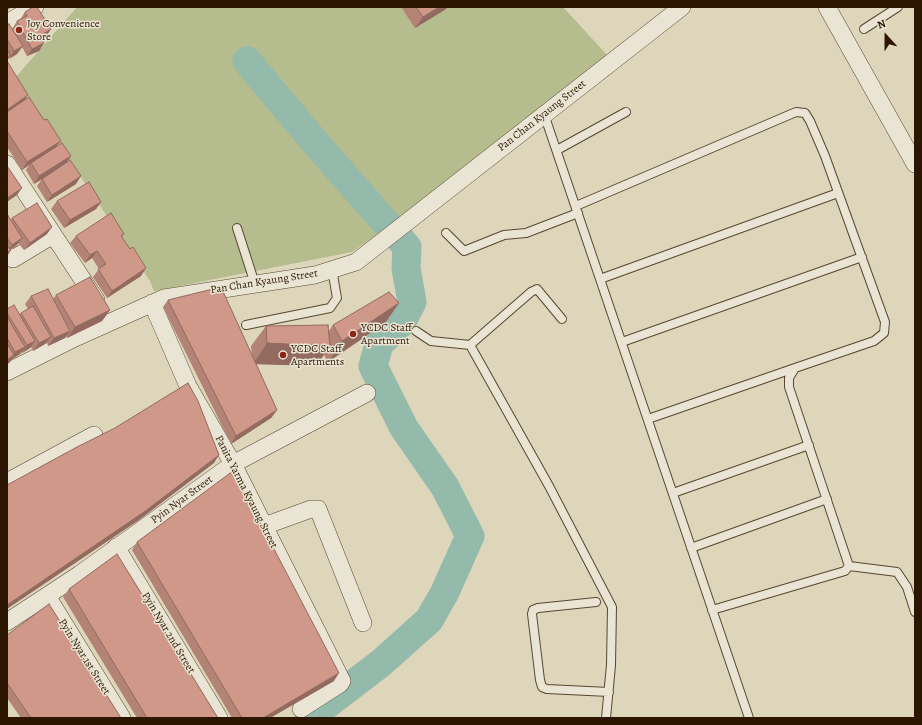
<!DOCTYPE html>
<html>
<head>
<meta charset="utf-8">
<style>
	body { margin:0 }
	#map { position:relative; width:922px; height:725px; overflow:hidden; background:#ddd6bb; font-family:Alegreya,serif }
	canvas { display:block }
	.frame { position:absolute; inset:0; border:8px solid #2c1601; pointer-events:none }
	.north { position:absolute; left:866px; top:16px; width:40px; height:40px; -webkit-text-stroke:3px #e9e4d3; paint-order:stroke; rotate:339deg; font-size:11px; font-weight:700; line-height:16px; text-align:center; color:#2c1601 }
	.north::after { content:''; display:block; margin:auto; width:14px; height:18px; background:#2c1601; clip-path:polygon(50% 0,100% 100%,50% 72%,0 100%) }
</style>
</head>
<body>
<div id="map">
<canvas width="922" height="725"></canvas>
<div class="frame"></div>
<div class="north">N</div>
</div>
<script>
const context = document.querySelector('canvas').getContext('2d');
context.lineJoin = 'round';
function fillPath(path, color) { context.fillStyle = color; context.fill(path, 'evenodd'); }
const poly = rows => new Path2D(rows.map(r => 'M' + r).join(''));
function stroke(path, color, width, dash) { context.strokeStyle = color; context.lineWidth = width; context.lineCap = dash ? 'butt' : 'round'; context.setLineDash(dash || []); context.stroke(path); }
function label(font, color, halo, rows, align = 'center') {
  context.font = font + ' Alegreya,serif'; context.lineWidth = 3; context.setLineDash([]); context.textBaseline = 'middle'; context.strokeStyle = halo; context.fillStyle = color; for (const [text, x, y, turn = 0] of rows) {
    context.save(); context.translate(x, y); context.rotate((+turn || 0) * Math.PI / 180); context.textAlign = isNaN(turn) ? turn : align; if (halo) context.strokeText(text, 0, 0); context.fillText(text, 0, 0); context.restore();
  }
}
fillPath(poly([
	[77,7,563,7,608,56,397,221,352,252,154,291,150,281,15,78]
]), '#b5bc8d');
stroke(poly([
	[247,61,319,147,407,247,406,268,412,302,401,323,379,344,373,366,404,428,445,487,470,536,444,594,429,620,381,663,309,718]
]), '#93baab', 29);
const service = poly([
	[864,29,898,7],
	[544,114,749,718],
	[557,150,626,112],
	[576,206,796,112,805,113,810,121,825,156,885,322,884,333,874,341,795,368,789,378,789,387,849,566,845,571,712,610],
	[237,228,255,284],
	[446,233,464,251,504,235,526,233,578,213],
	[600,279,838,193],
	[562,319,537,289,531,292,470,345,549,486,612,607,611,665,606,718],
	[246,325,330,308,337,298,332,269],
	[416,331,431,341,470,345],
	[622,342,862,257],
	[648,419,795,368],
	[673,493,809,445],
	[691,548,827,499],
	[849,566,897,572,907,587,915,612],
	[596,602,538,608,533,610,532,614,540,680,542,687,547,689,609,692]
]);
const minor = poly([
	[827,7,915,164],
	[7,23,35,7],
	[7,164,96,300],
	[7,254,10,258,13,259,53,235],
	[152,303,188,386,233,464,342,681,340,684,301,709],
	[7,372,75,338,164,298,315,275,356,262,682,7],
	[7,482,94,435],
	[264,526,311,509,318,509,363,623],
	[116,547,219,718],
	[47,596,122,718],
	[7,622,80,574,233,464,367,393]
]);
stroke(service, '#584630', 10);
stroke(minor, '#584630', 18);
stroke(service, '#e9e4d3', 8);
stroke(minor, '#e9e4d3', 17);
fillPath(poly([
	[401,7,447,7,446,9,415,28],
	[25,12,46,37,42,39,44,43,39,51,27,56,22,47,17,54,8,59,7,58,7,25,12,29,17,21,20,20],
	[7,61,24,101,56,147,71,156,67,162,76,184,47,202,37,186,42,179,34,184,26,170,29,165,22,170,7,147],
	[57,201,101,202,96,209,64,228,51,209],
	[7,214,11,220,12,218,47,234,24,250,18,243,17,245,11,250,7,256],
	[124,234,122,237,141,276,107,298,93,277,99,269,92,258,85,263,70,243,76,236],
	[56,295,110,310,102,321,67,338,66,336,65,338,48,346,47,343,45,344,33,351,31,347,30,348,22,353,21,352,20,354,12,359,9,363,7,364,7,309,20,314,21,313,28,309,25,304,31,296,53,299],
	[168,300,252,356,251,346,266,326,329,331,333,325,399,303,385,323,328,362,324,355,316,366,256,364,277,410,271,418,231,444,163,307],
	[137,542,334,681,270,718,232,718,132,550],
	[69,589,218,718,137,718,63,597],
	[7,635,121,718,21,718,7,698]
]), '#b38376');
fillPath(poly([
	[7,7,12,7,7,10],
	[439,7,447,7,446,9,415,28,423,17],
	[51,29,46,37,34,44,40,36],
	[44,43,39,51,27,56,32,49],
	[23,46,17,54,9,59,14,51],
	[28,95,23,103,7,114,7,110],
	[61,141,55,148,31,163,29,165,22,170,27,162],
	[71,156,66,164,34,184,39,176],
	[81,176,76,184,47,202,52,195],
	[22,188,17,195,7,202,7,198],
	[101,202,96,209,64,228,70,220],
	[52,227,47,234,24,250,30,243],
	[22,238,17,245,7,252,12,245],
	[11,250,7,256,7,253],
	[97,251,92,258,85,263,90,255],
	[146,268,141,276,107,298,112,291],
	[399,303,385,323,328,362,342,341],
	[110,310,102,321,67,338,75,327],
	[70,331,65,338,48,346,54,338],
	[51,337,45,344,33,351,39,343],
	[35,341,30,348,22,353,27,345],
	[267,343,330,346,316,366,253,364],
	[25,347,20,354,12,359,9,363,7,364,7,360,12,357,15,352],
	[277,410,271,418,231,444,236,436],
	[219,455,214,463,139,520,7,609,7,605],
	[339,673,334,681,270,718,263,718]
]), '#926a60');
const building = poly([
	[33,7,37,7,51,29,40,36,44,43,32,49,17,21,27,16,25,12,33,7],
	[416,7,439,7,423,17,416,7],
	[9,24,23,46,14,51,7,39,7,25,9,24],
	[7,49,10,55,7,58,7,49],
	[7,61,28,95,7,110,7,61],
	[29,97,44,120,47,119,61,141,27,162,7,131,7,112,29,97],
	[62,143,71,156,39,176,31,163,62,143],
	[70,160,81,176,52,195,42,179,70,160],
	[7,166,22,188,7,198,7,166],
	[89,182,101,202,70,220,57,201,89,182],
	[37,203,52,227,30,243,12,218,37,203],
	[111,213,124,234,121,236,130,249,133,247,146,268,112,291,98,269,106,264,97,251,90,255,76,236,111,213],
	[7,214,22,238,12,245,7,238,7,214],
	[7,246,11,250,7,253,7,246],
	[90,277,110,310,75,327,56,295,90,277],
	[221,287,277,410,236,436,168,300,221,287],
	[48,289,70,331,54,338,31,296,48,289],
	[389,292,399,303,342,341,333,325,389,292],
	[14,305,35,341,27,345,7,313,7,309,14,305],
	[33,306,51,337,39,343,21,313,33,306],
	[7,317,25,347,15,352,7,338,7,317],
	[328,325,330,346,267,343,266,326,328,325],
	[7,343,14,355,7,360,7,343],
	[188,383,198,401,219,455,144,512,7,605,7,485,77,447,115,428,188,383],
	[233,471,339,673,263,718,242,718,137,542,233,471],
	[117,554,218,718,147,718,69,589,117,554],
	[49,604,121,718,31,718,7,683,7,635,49,604]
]);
fillPath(building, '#d09889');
stroke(building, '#926a60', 1);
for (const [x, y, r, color] of [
	[19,30,4,"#8f2418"],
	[353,334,4,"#8f2418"],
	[283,355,4,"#8f2418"]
]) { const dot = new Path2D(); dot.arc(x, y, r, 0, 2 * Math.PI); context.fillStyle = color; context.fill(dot); stroke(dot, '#e9e4d3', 1.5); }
label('11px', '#2c1601', '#e9e4d3', [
	["Joy Convenience",27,24],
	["Store",27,37],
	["YCDC Staff",361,328],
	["Apartment",361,341],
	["YCDC Staff",291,349],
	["Apartments",291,362]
], 'left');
label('11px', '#2c1601', '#e9e4d3', [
	["Pan Chan Kyaung Street",542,116,-38],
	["Pan Chan Kyaung Street",264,282,-9],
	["Panita Yarma Kyaung Street",246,492,63],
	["Pyin Nyar Street",182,500,-36],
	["Pyin Nyar 2nd Street",168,633,59],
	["Pyin Nyar 1st Street",84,657,58]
]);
</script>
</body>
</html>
